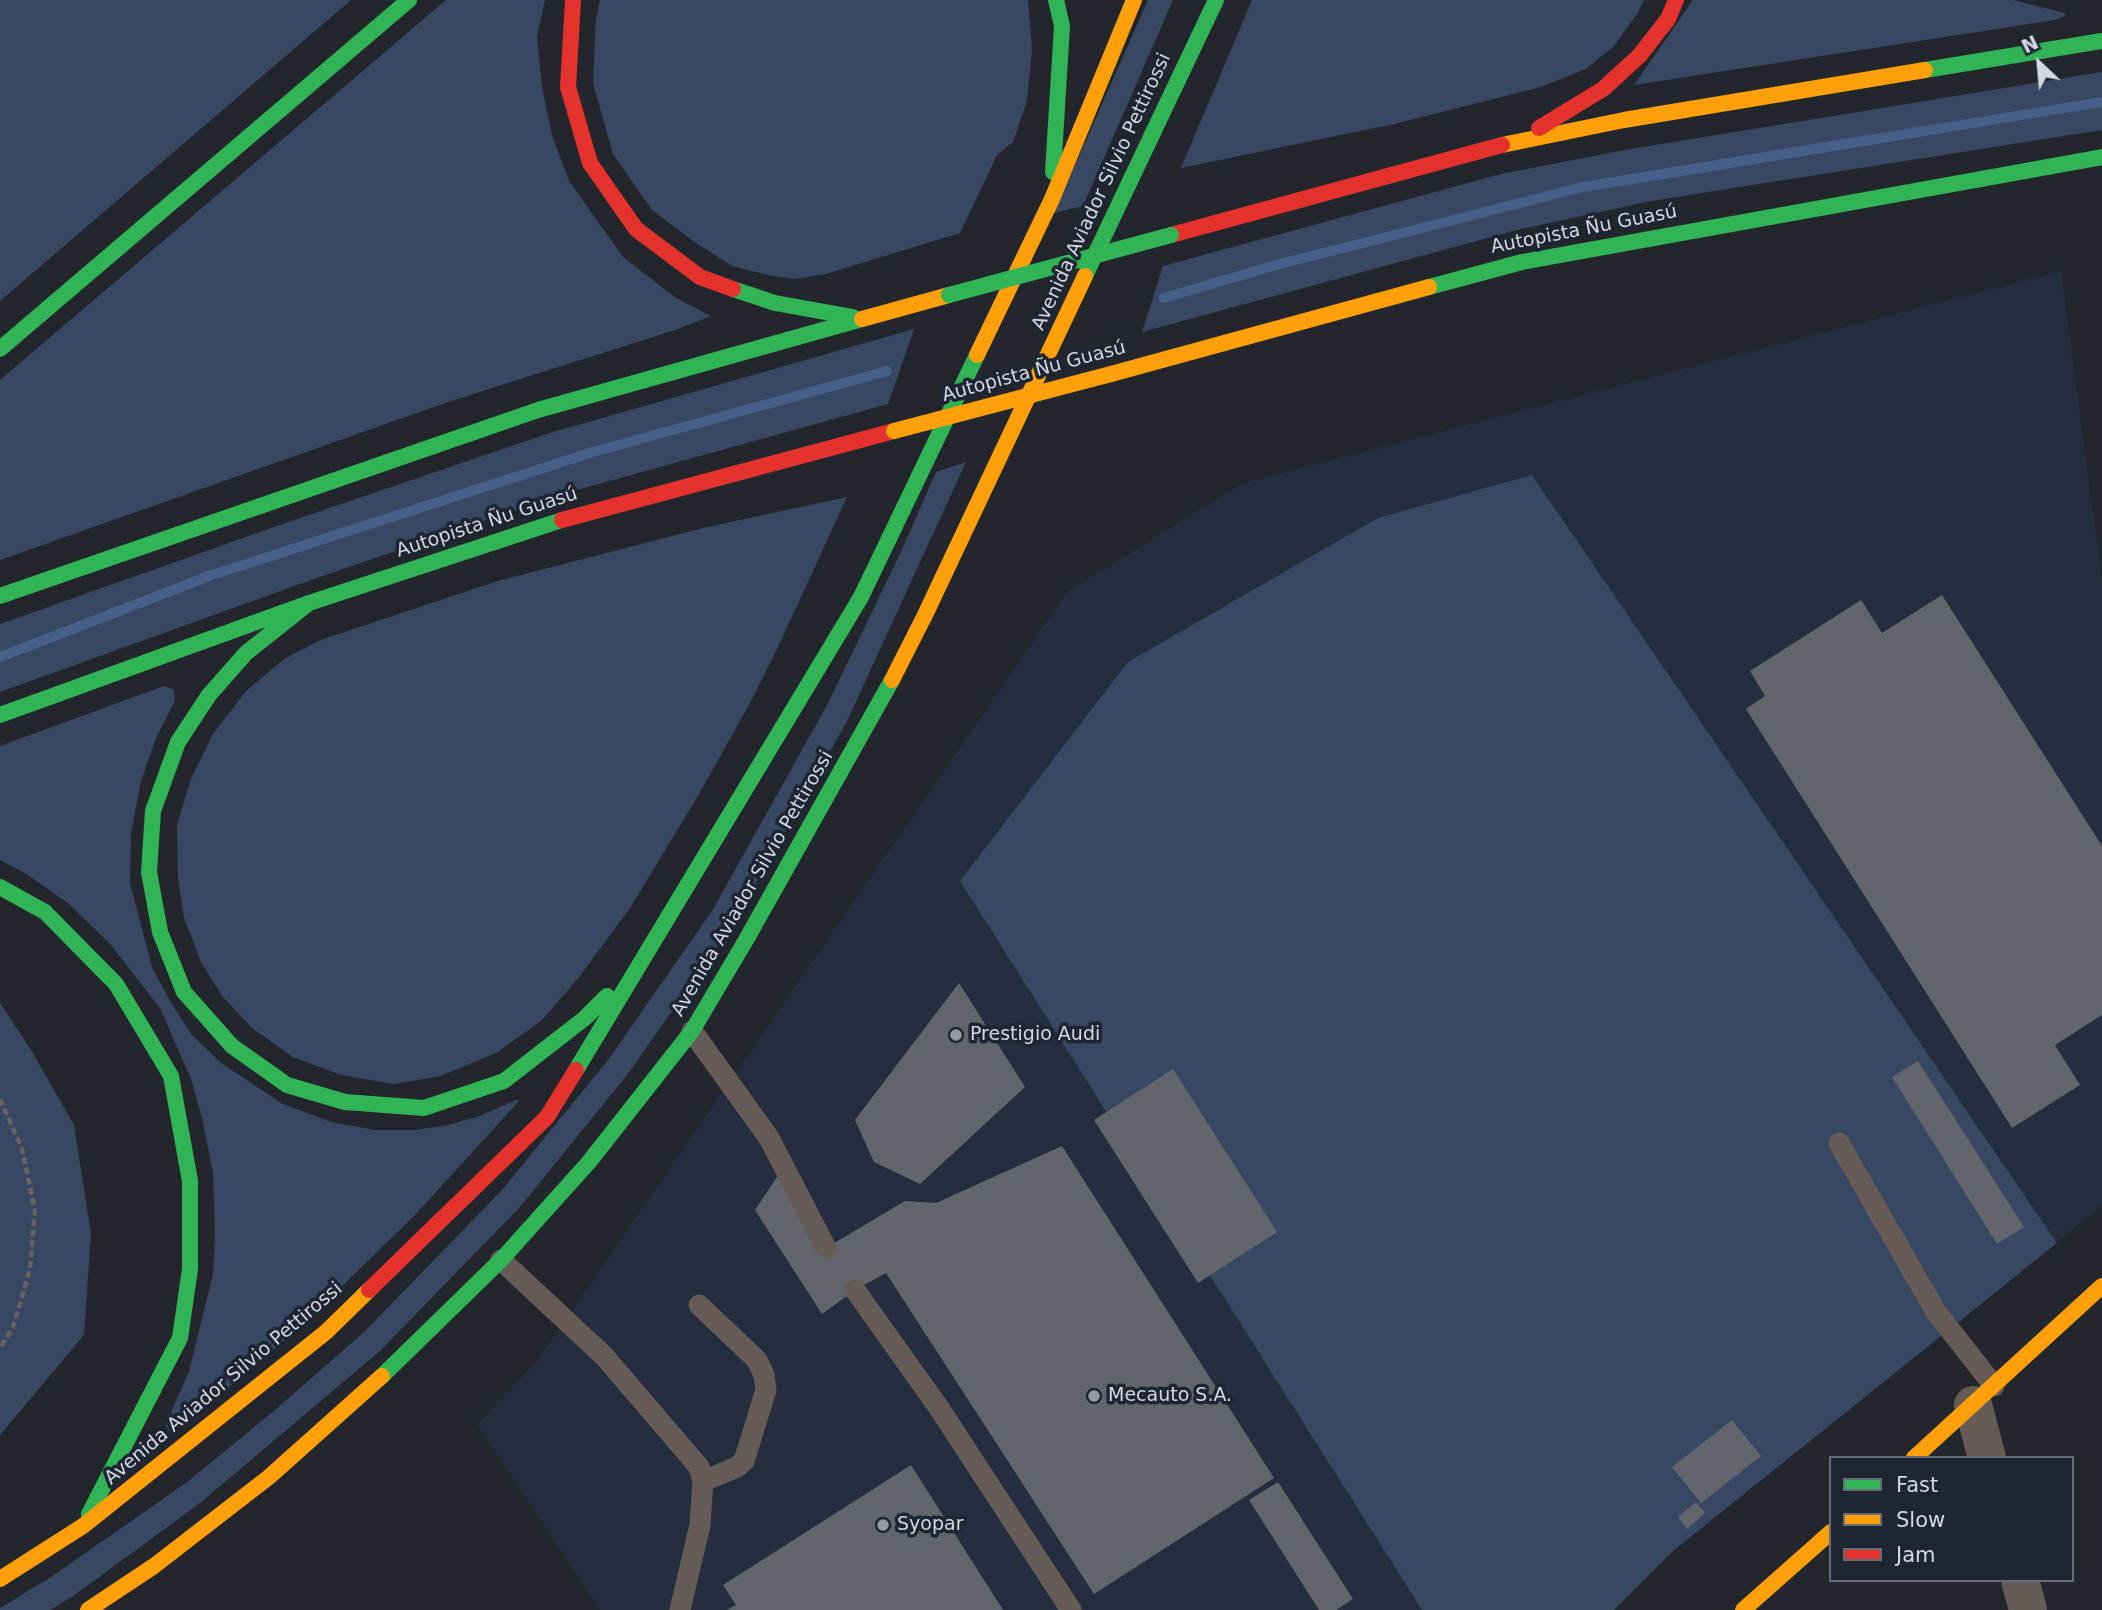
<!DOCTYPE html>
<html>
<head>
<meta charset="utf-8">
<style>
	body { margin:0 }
	#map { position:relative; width:2102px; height:1610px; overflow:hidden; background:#23272d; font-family:"DejaVu Sans",sans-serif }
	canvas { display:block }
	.legend { position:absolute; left:1829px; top:1456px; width:245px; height:126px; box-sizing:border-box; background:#1e2632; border:2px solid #666d78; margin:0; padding:9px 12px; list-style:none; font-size:21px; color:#d3d8e1 }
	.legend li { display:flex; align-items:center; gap:14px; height:35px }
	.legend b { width:35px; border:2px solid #666d78 }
	.north { position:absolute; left:2004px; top:28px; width:70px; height:70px; -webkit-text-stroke:5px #1e2632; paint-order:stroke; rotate:334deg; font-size:19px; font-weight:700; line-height:28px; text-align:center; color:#d3d8e1 }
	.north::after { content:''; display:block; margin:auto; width:24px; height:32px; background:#d3d8e1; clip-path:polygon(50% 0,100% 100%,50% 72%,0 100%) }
</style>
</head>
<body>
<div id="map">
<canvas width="2102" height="1610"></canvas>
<ul class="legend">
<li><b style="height:9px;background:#30b455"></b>Fast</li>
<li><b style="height:9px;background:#ff9f0a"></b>Slow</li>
<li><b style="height:9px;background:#e5322d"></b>Jam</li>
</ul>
<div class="north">N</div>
</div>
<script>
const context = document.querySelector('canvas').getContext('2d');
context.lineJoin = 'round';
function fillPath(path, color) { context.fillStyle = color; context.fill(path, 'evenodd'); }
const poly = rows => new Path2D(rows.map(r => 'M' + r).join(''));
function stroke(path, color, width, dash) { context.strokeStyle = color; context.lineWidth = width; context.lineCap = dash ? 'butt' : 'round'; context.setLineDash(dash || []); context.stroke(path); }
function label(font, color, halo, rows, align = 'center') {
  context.font = font + ' "DejaVu Sans",sans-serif'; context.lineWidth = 7; context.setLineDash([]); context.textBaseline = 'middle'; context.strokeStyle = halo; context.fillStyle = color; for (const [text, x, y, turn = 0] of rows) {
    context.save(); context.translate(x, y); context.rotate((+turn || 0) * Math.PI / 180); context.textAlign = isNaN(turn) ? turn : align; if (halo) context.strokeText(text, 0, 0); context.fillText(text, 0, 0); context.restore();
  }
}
fillPath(poly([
	[2061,271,2102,582,2102,1205,2057,1243,1532,475,960,881,1422,1610,600,1610,477,1425,539,1358,1067,592,1243,483]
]), '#242e3e');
fillPath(poly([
	[0,0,351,0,0,301],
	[446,0,545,0,537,36,542,87,552,135,569,181,623,257,676,298,711,316,675,330,448,402,0,560,0,380],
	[600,0,1028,0,1032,49,1027,100,1013,142,997,155,960,233,826,274,795,279,768,275,732,266,693,241,652,210,613,154,593,83,596,19],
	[1148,0,1173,0,1083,206,1054,213],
	[1252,0,1644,0,1637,14,1614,46,1586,69,1541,87,1394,124,1181,168],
	[1693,0,2013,0,2065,13,2065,16,2055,20,1634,85],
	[2102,72,2102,130,1651,201,1517,230,1142,332,1163,266,1501,174,1625,150],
	[914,329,888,404,566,493,311,580,0,692,0,624,294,520,553,432],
	[966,462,848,719,733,924,627,1075,520,1207,380,1351,200,1503,72,1597,50,1610,0,1610,0,1608,51,1577,186,1483,275,1410,364,1332,502,1190,608,1060,712,911,826,707,900,554,936,472],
	[1532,475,2057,1243,1673,1551,1614,1610,1422,1610,960,881,1128,662,1378,518],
	[847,497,779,645,750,703,698,796,630,908,580,976,542,1020,498,1052,441,1076,393,1084,341,1075,293,1057,252,1028,222,996,201,962,184,918,178,878,177,825,191,779,213,734,246,691,284,659,321,640,498,581,703,528],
	[164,686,174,690,175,701,156,738,141,781,131,833,130,883,152,967,171,1003,192,1035,220,1062,283,1104,331,1122,375,1130,416,1130,448,1125,480,1116,516,1100,519,1101,414,1216,298,1329,181,1427,168,1431,166,1424,189,1371,213,1274,215,1238,213,1172,202,1118,191,1079,160,1008,110,944,69,904,28,875,0,860,0,746],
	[0,1003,31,1050,74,1125,91,1234,84,1335,0,1435]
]), '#384863');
stroke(poly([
	[1164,298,1276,265,1583,187,2102,102],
	[0,657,209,576,593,452,887,371]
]), '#466089', 10);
fillPath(poly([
	[1942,595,2102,846,2102,1015,2055,1045,2080,1085,2012,1128,1746,709,1765,696,1750,671,1861,600,1882,633],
	[959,983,1025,1087,920,1184,874,1162,855,1120],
	[1918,1061,2024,1227,1997,1244,1892,1077],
	[1173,1069,1277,1232,1198,1283,1094,1120],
	[1062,1146,1274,1478,1094,1594,886,1273,855,1290,822,1314,755,1210,781,1171,826,1248,905,1201,936,1203],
	[1732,1420,1761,1456,1701,1503,1672,1467],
	[911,1465,1003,1610,727,1610,736,1605,723,1585],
	[1278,1482,1353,1599,1336,1610,1319,1610,1249,1500],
	[1696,1502,1705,1513,1687,1529,1678,1517]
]), '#62666c');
stroke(poly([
	[0,1099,22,1149,35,1211,30,1269,13,1328,0,1348]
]), '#676262', 4.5, [7, 3.5]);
stroke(poly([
	[692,1031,769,1138,826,1248],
	[1839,1143,1936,1312,1994,1386],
	[501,1260,604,1356,699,1467,703,1481,700,1525,680,1610],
	[855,1290,939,1408,1071,1610],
	[699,1305,757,1360,764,1375,766,1390,744,1461,737,1467,703,1481]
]), '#655c58', 21);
stroke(poly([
	[1973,1405,1987,1458],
	[2020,1580,2028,1610]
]), '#655c58', 38);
stroke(poly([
	[1925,70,2102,41],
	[1053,172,1062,26,1056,0],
	[1085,276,1216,0],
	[1429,287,1522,262,2102,157],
	[733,289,775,303,853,317],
	[0,349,409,0],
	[0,596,538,410,862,319],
	[309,603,246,653,209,695,178,742,153,811,149,872,160,932,184,992,232,1046,287,1085,345,1102,424,1108,504,1081,585,1018,607,996],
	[0,715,309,603,562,520],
	[0,887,45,912,116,984,171,1076,190,1181,190,1269,180,1338,89,1514],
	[576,1070,861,597,977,355],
	[382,1376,501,1260,589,1162,692,1031,746,940,892,680]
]), '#30b455', 16);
stroke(poly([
	[1502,145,1624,120,1925,70],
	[862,319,949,295],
	[977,355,1052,199,1134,0],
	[1111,374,1429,287],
	[892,680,925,615,1085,276],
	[1914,1458,2102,1286],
	[0,1579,83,1526,326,1332,369,1290],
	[88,1610,154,1566,269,1477,382,1376],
	[1743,1610,1831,1532]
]), '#ff9f0a', 16);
stroke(poly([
	[573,0,568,87,590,163,636,229,700,277,733,289],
	[1539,128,1603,89,1640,55,1668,19,1676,0],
	[1171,235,1502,145],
	[562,520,894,431],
	[369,1290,547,1117,576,1070]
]), '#e5322d', 16);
stroke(poly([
	[949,295,1171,235]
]), '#30b455', 16);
stroke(poly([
	[894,431,1111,374]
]), '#ff9f0a', 16);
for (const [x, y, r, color] of [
	[956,1035,7,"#959aa2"],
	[1094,1396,7,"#959aa2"],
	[883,1525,7,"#959aa2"]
]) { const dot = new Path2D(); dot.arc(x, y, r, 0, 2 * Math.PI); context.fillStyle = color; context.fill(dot); stroke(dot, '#1e2632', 2.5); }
label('19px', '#d3d8e1', '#1e2632', [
	["Avenida Aviador Silvio Pettirossi",1102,192,-65],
	["Autopista Ñu Guasú",1584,230,-11],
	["Autopista Ñu Guasú",1034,372,-15],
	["Autopista Ñu Guasú",487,523,-18],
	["Avenida Aviador Silvio Pettirossi",753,884,-60],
	["Avenida Aviador Silvio Pettirossi",224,1384,-40]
]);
label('19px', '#d3d8e1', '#1e2632', [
	["Prestigio Audi",970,1035],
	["Mecauto S.A.",1108,1396],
	["Syopar",897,1525]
], 'left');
</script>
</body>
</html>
